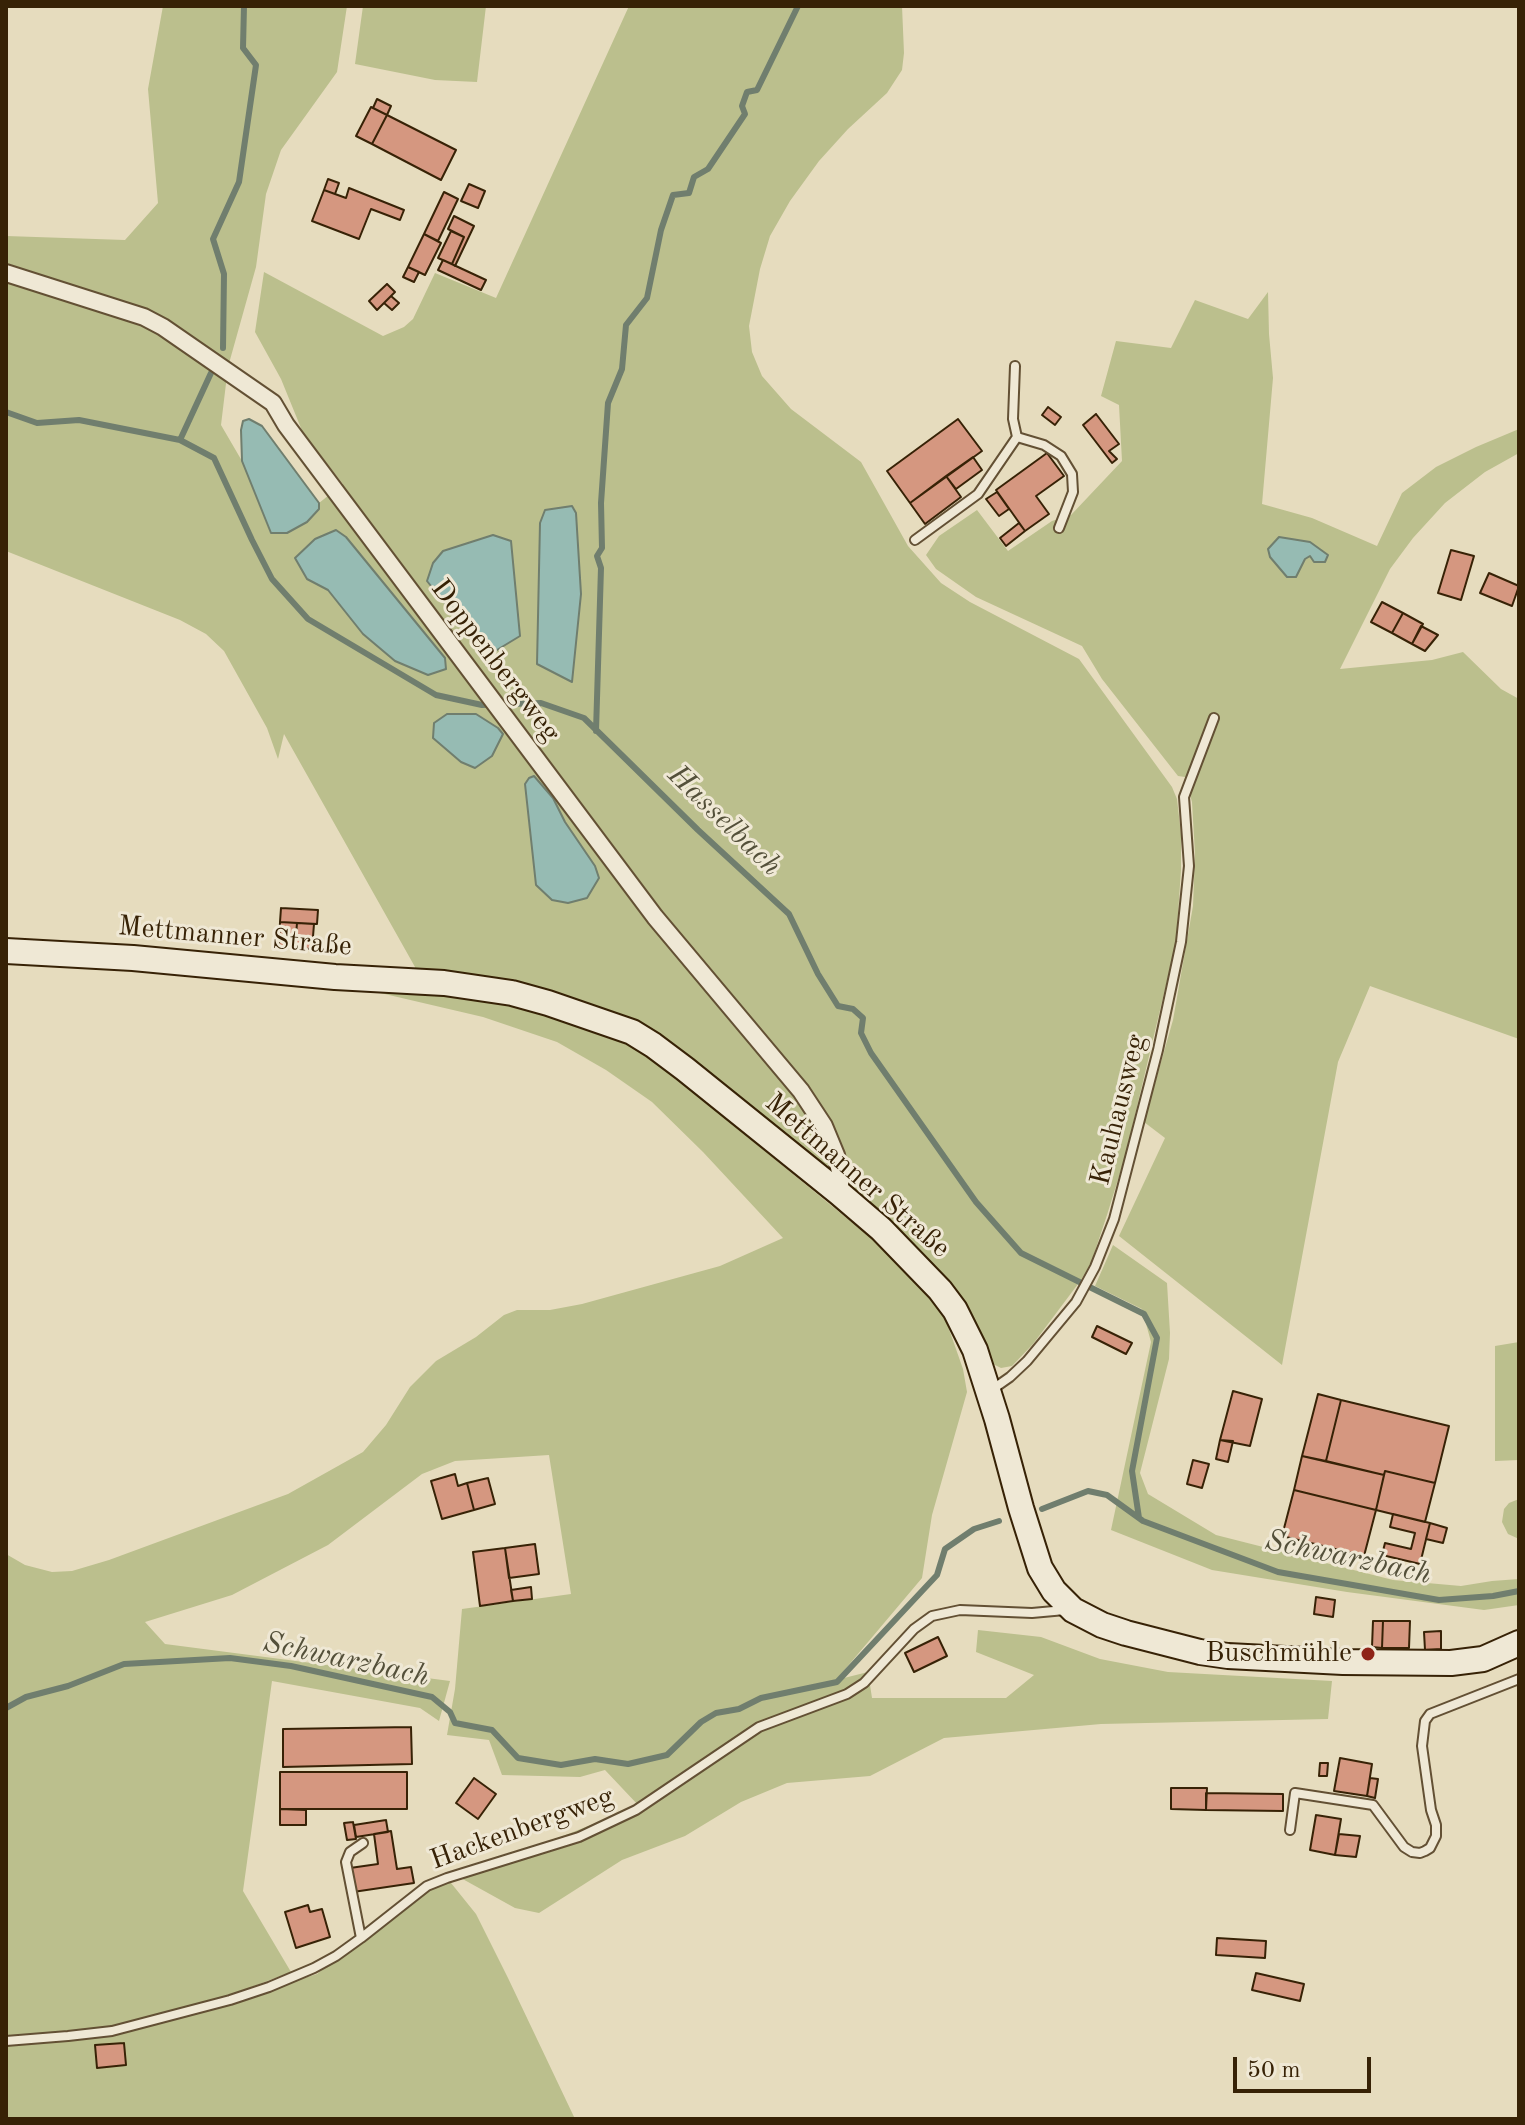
<!DOCTYPE html>
<html>
<head>
<meta charset="utf-8">
<style>
	body { margin:0 }
	#map { position:relative; width:1525px; height:2125px; overflow:hidden; background:#e6dcbe; font-family:"Old Standard TT",serif }
	canvas { display:block }
	.frame { position:absolute; inset:0; border:8px solid #372206; pointer-events:none }
	.scale { position:absolute; left:1233px; top:2057px; width:138px; height:36px; box-sizing:border-box; border:4px solid #372206; border-top:0; padding-left:10px; font-size:24px; line-height:28px; white-space:nowrap; color:#372206; -webkit-text-stroke:6px #efe8d5; paint-order:stroke }
</style>
</head>
<body>
<div id="map">
<canvas width="1525" height="2125"></canvas>
<div class="frame"></div>
<div class="scale">50 m</div>
</div>
<script>
const context = document.querySelector('canvas').getContext('2d');
context.lineJoin = 'round';
function fillPath(path, color) { context.fillStyle = color; context.fill(path, 'evenodd'); }
const poly = rows => new Path2D(rows.map(r => 'M' + r).join(''));
function stroke(path, color, width, dash) { context.strokeStyle = color; context.lineWidth = width; context.lineCap = dash ? 'butt' : 'round'; context.setLineDash(dash || []); context.stroke(path); }
function label(font, color, halo, rows, align = 'center') {
  context.font = font + ' "Old Standard TT",serif'; context.lineWidth = 6; context.setLineDash([]); context.textBaseline = 'middle'; context.strokeStyle = halo; context.fillStyle = color; for (const [text, x, y, turn = 0] of rows) {
    context.save(); context.translate(x, y); context.rotate((+turn || 0) * Math.PI / 180); context.textAlign = isNaN(turn) ? turn : align; if (halo) context.strokeText(text, 0, 0); context.fillText(text, 0, 0); context.restore();
  }
}
fillPath(poly([
	[163,6,347,6,337,72,281,150,266,194,256,267,228,367,221,425,242,461,270,532,287,533,319,509,319,503,343,484,303,433,281,379,255,332,264,272,383,336,404,327,413,319,435,273,496,298,629,6,902,6,904,53,902,70,887,93,848,129,819,161,790,201,770,236,760,269,749,326,752,352,762,376,791,409,861,462,908,546,941,583,970,602,1079,659,1172,787,1177,799,1181,834,1181,870,1176,943,1125,1157,1107,1215,1091,1263,1081,1280,1033,1344,1012,1366,1001,1368,993,1364,975,1323,666,1040,625,1017,555,994,414,971,415,967,284,734,278,759,267,728,224,651,206,634,180,620,6,551,6,236,125,240,158,203,148,89],
	[572,506,576,513,581,594,547,669,537,664,538,633],
	[315,539,363,634,328,590,307,579,295,558],
	[363,6,486,6,477,82,435,80,355,64],
	[1268,292,1269,334,1273,378,1262,504,1312,518,1377,546,1402,493,1436,467,1476,447,1519,429,1519,453,1485,472,1445,503,1413,538,1390,569,1340,669,1432,660,1463,652,1501,689,1519,699,1519,1039,1370,986,1338,1062,1282,1365,1119,1236,1165,1138,1144,1122,1173,1020,1193,906,1195,854,1192,802,1185,777,1178,776,1102,679,1082,646,976,597,936,569,926,555,939,536,977,510,1008,551,1052,521,1071,515,1122,461,1119,405,1101,396,1116,341,1171,348,1195,300,1248,319],
	[359,988,439,993,495,1002,559,1017,638,1047,866,1234,916,1279,943,1312,963,1369,967,1392,932,1515,922,1578,836,1680,868,1672,872,1698,1006,1698,1034,1675,976,1652,978,1630,1041,1637,1100,1659,1168,1672,1332,1681,1328,1719,1101,1724,944,1738,870,1776,787,1783,741,1802,685,1836,622,1860,539,1913,515,1908,459,1877,639,1806,605,1770,580,1777,502,1775,489,1740,447,1735,455,1689,462,1609,571,1594,549,1455,455,1461,422,1474,328,1545,232,1595,145,1622,165,1644,450,1681,439,1721,420,1708,272,1681,243,1891,291,1972,233,1994,273,1988,317,1974,413,1895,447,1878,476,1914,508,1978,575,2119,6,2119,6,1554,25,1565,52,1572,72,1571,109,1560,288,1494,363,1452,386,1425,410,1387,436,1361,476,1337,504,1315,517,1310,550,1310,582,1304,720,1266,783,1238,703,1152,652,1102,606,1070,557,1042,483,1017],
	[1113,1245,1167,1283,1170,1333,1169,1359,1140,1473,1148,1494,1216,1535,1393,1580,1461,1586,1492,1581,1519,1579,1519,1605,1484,1610,1347,1592,1212,1570,1111,1530,1151,1342,1142,1309,1095,1286],
	[1519,1342,1519,1460,1495,1461,1495,1346],
	[1519,1499,1519,1539,1508,1534,1502,1522,1504,1509,1509,1503]
]), '#bbbf8d');
const water = poly([
	[249,419,262,426,319,503,319,509,307,522,287,533,271,533,242,461,241,430,243,421,249,419],
	[572,506,576,513,581,594,572,682,537,664,540,523,545,510,572,506],
	[336,530,346,537,445,658,446,669,428,675,395,661,363,634,328,590,307,579,295,558,315,539,336,530],
	[493,535,511,541,520,636,487,656,427,581,433,563,443,551,493,535],
	[1279,537,1310,542,1328,555,1325,562,1314,562,1310,556,1305,559,1296,577,1287,577,1270,557,1268,549,1279,537],
	[447,714,476,714,498,728,503,734,492,756,475,768,461,762,433,738,434,723,447,714],
	[534,776,553,798,565,822,595,866,599,878,587,898,568,903,552,900,536,885,525,784,529,778,534,776]
]);
fillPath(water, '#96bbb3');
stroke(water, '#707e6e', 2);
stroke(poly([
	[223,348,224,274,213,239,239,182,256,65,243,48,244,6],
	[6,412,37,423,79,420,180,440,214,458,252,540,272,579,308,619,436,695,482,705,541,703,584,718,698,830,789,914,818,974,838,1006,853,1009,863,1018,861,1033,871,1053,976,1202,1021,1253,1144,1314,1157,1338,1132,1471,1139,1518],
	[180,440,211,373],
	[596,731,601,568,597,556,602,548,601,503,608,403,622,369,626,325,647,298,661,230,673,195,689,193,694,177,708,169,745,114,742,106,747,92,757,90,798,6],
	[1042,1509,1088,1491,1107,1495,1143,1521,1278,1572,1439,1600,1493,1596,1519,1591],
	[6,1708,26,1697,68,1686,124,1664,230,1658,291,1666,432,1697,450,1712,455,1723,492,1730,518,1758,561,1765,595,1759,628,1764,667,1755,701,1722,716,1713,739,1709,761,1698,837,1682,937,1575,945,1549,974,1529,999,1521]
]), '#707e6e', 6);
const building = poly([
	[377,99,391,106,387,115,373,108,377,99],
	[371,107,387,115,372,144,356,136,371,107],
	[387,115,456,150,441,180,372,144,387,115],
	[328,179,339,183,335,194,324,190,328,179],
	[469,184,485,191,478,208,461,201,469,184],
	[349,188,404,210,400,220,371,209,359,239,312,221,324,190,346,198,349,188],
	[444,192,458,199,438,241,424,234,444,192],
	[454,216,474,226,455,266,452,264,464,237,448,229,454,216],
	[451,231,464,237,452,264,438,258,451,231],
	[424,234,441,243,425,275,408,267,424,234],
	[443,260,486,280,481,290,438,270,443,260],
	[408,267,419,272,414,282,403,277,408,267],
	[387,284,395,292,377,310,369,301,387,284],
	[391,296,399,303,392,310,384,303,391,296],
	[1048,407,1061,417,1055,425,1042,415,1048,407],
	[1096,414,1119,444,1109,451,1117,459,1112,463,1083,425,1096,414],
	[958,419,982,451,910,503,887,471,958,419],
	[1047,453,1064,476,1036,496,1049,514,1025,531,996,490,1047,453],
	[973,457,982,470,956,489,946,476,973,457],
	[946,476,961,497,925,524,910,503,946,476],
	[997,492,1009,509,999,516,986,499,997,492],
	[1019,523,1025,531,1006,546,1000,538,1019,523],
	[1451,550,1474,556,1461,600,1438,593,1451,550],
	[1489,573,1519,586,1512,606,1480,593,1489,573],
	[1382,602,1403,613,1392,633,1371,622,1382,602],
	[1403,613,1423,624,1412,644,1392,633,1403,613],
	[1421,626,1438,635,1425,651,1412,644,1421,626],
	[281,908,318,910,317,924,280,922,281,908],
	[280,922,297,923,295,948,279,947,280,922],
	[297,923,314,924,312,949,295,948,297,923],
	[1097,1326,1132,1343,1126,1354,1092,1337,1097,1326],
	[1233,1391,1262,1399,1250,1446,1220,1440,1233,1391],
	[1318,1394,1341,1400,1326,1461,1302,1456,1318,1394],
	[1341,1400,1449,1426,1435,1483,1385,1471,1384,1475,1326,1461,1341,1400],
	[1220,1440,1233,1441,1228,1462,1216,1459,1220,1440],
	[1302,1456,1384,1475,1376,1510,1294,1490,1302,1456],
	[1193,1460,1209,1464,1202,1488,1187,1484,1193,1460],
	[1385,1471,1435,1483,1425,1522,1376,1510,1385,1471],
	[455,1474,458,1486,467,1483,474,1510,442,1519,431,1481,455,1474],
	[488,1478,495,1504,474,1510,467,1483,488,1478],
	[1294,1490,1376,1510,1364,1556,1282,1536,1294,1490],
	[1393,1514,1430,1523,1420,1564,1382,1555,1385,1543,1411,1549,1415,1533,1390,1527,1393,1514],
	[1430,1523,1447,1528,1443,1543,1426,1539,1430,1523],
	[535,1544,539,1574,509,1578,505,1548,535,1544],
	[505,1548,513,1601,480,1606,473,1552,505,1548],
	[531,1587,532,1599,513,1601,511,1590,531,1587],
	[1316,1597,1335,1600,1333,1617,1314,1614,1316,1597],
	[1373,1621,1383,1621,1382,1648,1372,1647,1373,1621],
	[1383,1621,1410,1621,1409,1648,1382,1648,1383,1621],
	[1441,1631,1441,1649,1425,1650,1424,1632,1441,1631],
	[938,1637,947,1656,914,1672,905,1653,938,1637],
	[411,1727,412,1764,283,1767,283,1729,411,1727],
	[1340,1758,1372,1764,1367,1796,1334,1791,1340,1758],
	[1320,1763,1328,1763,1327,1776,1319,1776,1320,1763],
	[280,1772,407,1772,407,1809,280,1809,280,1772],
	[474,1778,496,1794,478,1819,456,1803,474,1778],
	[1370,1778,1378,1779,1375,1798,1367,1796,1370,1778],
	[1171,1788,1207,1788,1206,1810,1171,1809,1171,1788],
	[1206,1793,1283,1794,1283,1811,1206,1810,1206,1793],
	[280,1809,306,1810,306,1825,280,1825,280,1809],
	[1316,1815,1341,1819,1335,1855,1310,1850,1316,1815],
	[386,1820,388,1832,356,1837,354,1825,386,1820],
	[353,1822,356,1839,347,1840,344,1823,353,1822],
	[391,1831,397,1869,411,1867,414,1883,353,1892,350,1868,378,1864,374,1834,391,1831],
	[1339,1834,1360,1836,1356,1857,1335,1855,1339,1834],
	[308,1905,310,1912,322,1909,330,1937,296,1948,285,1912,308,1905],
	[1217,1938,1266,1941,1265,1958,1216,1955,1217,1938],
	[1256,1973,1304,1984,1300,2001,1252,1990,1256,1973],
	[124,2043,126,2065,97,2068,95,2045,124,2043]
]);
fillPath(building, '#d59780');
stroke(building, '#372206', 2);
const service = poly([
	[1017,437,1044,445,1061,456,1072,474,1073,492,1059,528],
	[915,540,978,494,1017,437,1013,419,1015,366],
	[990,1391,1010,1377,1027,1361,1076,1302,1095,1267,1114,1219,1158,1050,1181,942,1189,866,1184,797,1214,718],
	[1290,1830,1295,1793,1373,1805,1404,1847,1412,1852,1420,1853,1425,1851,1430,1848,1436,1836,1436,1825,1431,1810,1422,1746,1425,1721,1430,1714,1519,1679],
	[361,1938,346,1862,350,1852,363,1843],
	[6,2041,68,2036,112,2031,230,2000,269,1987,314,1968,336,1956,361,1938,427,1886,447,1878,579,1837,636,1810,759,1727,847,1694,864,1683,914,1629,932,1616,960,1610,1032,1613,1065,1610]
]);
const minor = poly([
	[6,273,144,317,163,327,273,403,286,425,655,917,801,1091,824,1126,836,1155,841,1176,839,1193]
]);
const secondary = poly([
	[6,951,133,958,335,977,444,983,512,993,548,1003,632,1032,653,1045,685,1069,839,1193,881,1229,940,1290,955,1310,975,1350,997,1419,1021,1508,1040,1568,1054,1591,1073,1610,1102,1625,1126,1633,1200,1652,1228,1656,1343,1662,1451,1663,1483,1659,1519,1643]
]);
stroke(service, '#635034', 12);
stroke(minor, '#635034', 20);
stroke(secondary, '#372206', 28);
stroke(service, '#efe8d5', 8);
stroke(minor, '#efe8d5', 16);
stroke(secondary, '#efe8d5', 24);
for (const [x, y, r, color] of [
	[1368,1654,8,"#8f2418"]
]) { const dot = new Path2D(); dot.arc(x, y, r, 0, 2 * Math.PI); context.fillStyle = color; context.fill(dot); stroke(dot, '#efe8d5', 3); }
label('28px', '#372206', '#efe8d5', [
	["Doppenbergweg",495,661,53],
	["Mettmanner Straße",235,937,5],
	["Kauhausweg",1119,1110,-76],
	["Mettmanner Straße",857,1176,41],
	["Hackenbergweg",522,1829,-20]
]);
label('28px', '#372206', '#efe8d5', [
	["Buschmühle",1352,1654]
], 'right');
label('italic 30px', '#54503a', '#efe8d5', [
	["Hasselbach",724,821,44],
	["Schwarzbach",1348,1558,12],
	["Schwarzbach",346,1660,12]
]);
</script>
</body>
</html>
